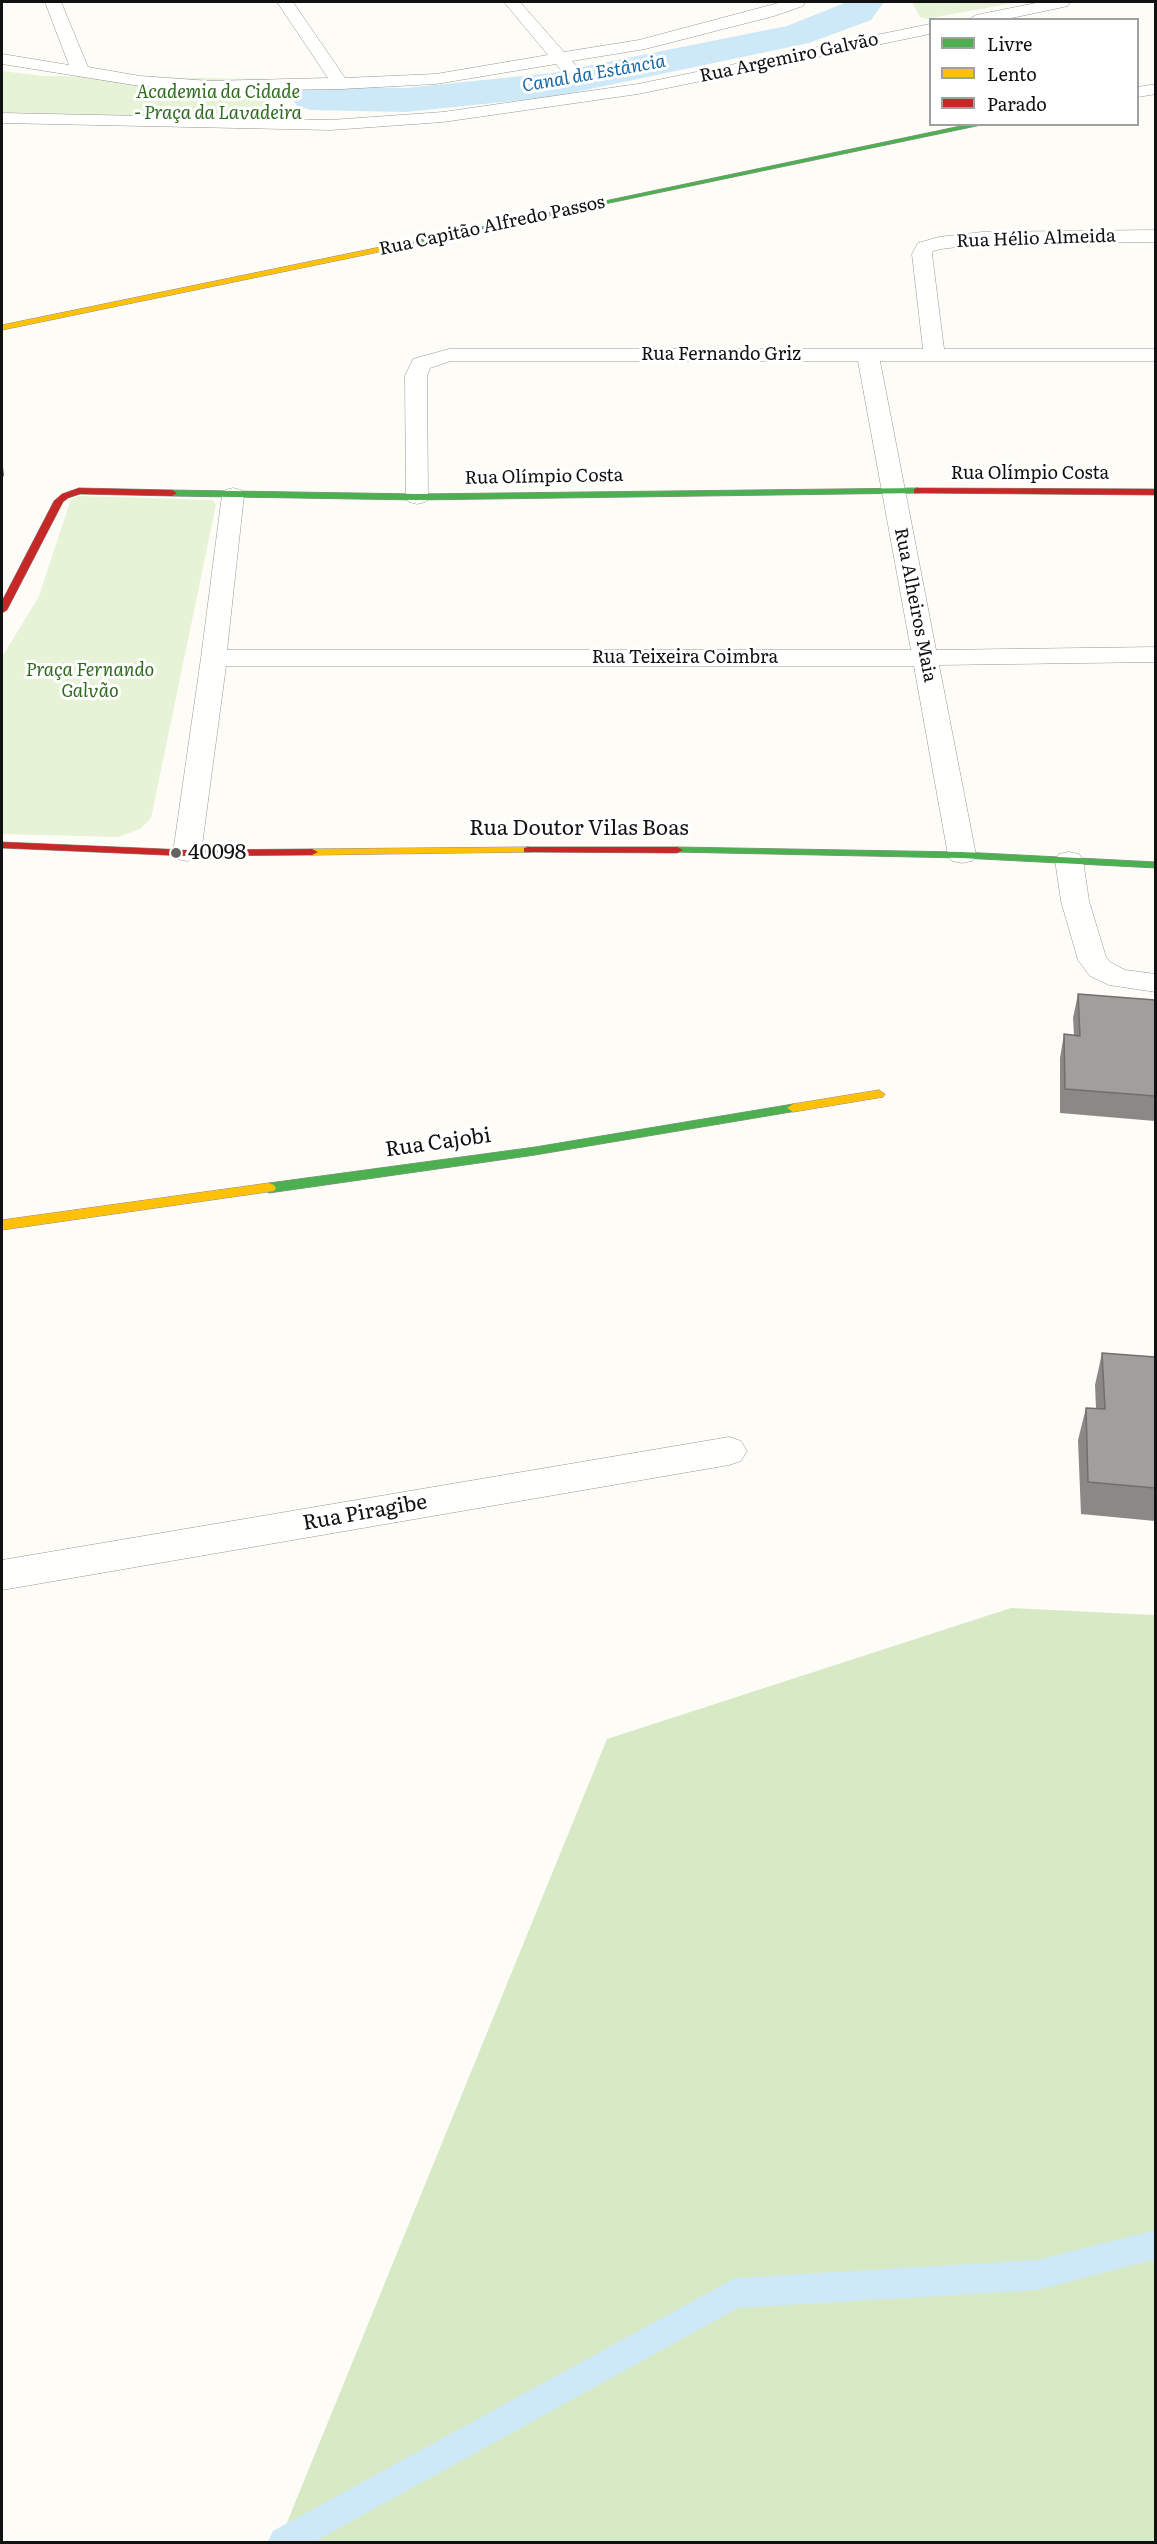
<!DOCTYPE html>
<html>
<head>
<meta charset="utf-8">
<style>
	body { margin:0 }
	#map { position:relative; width:1157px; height:2544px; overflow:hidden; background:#fdfcf7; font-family:Literata,serif }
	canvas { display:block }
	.frame { position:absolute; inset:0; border:3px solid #111; pointer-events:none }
	.legend { position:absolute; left:929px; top:18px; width:210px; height:108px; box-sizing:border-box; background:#fff; border:2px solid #a0a0a0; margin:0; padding:8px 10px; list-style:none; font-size:18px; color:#111 }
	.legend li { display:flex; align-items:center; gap:12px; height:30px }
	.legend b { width:30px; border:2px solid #a0a0a0 }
</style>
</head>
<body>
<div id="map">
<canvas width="1157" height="2544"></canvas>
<div class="frame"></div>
<ul class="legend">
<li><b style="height:8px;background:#4caf50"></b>Livre</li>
<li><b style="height:8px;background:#ffc107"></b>Lento</li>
<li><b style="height:8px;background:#c62828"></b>Parado</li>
</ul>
</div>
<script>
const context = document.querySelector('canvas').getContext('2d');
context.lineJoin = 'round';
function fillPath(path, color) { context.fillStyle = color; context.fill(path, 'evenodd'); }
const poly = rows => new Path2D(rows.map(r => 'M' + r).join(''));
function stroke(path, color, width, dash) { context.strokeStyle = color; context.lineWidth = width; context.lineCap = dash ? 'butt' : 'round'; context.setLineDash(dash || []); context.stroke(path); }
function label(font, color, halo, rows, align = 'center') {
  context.font = font + ' Literata,serif'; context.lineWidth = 6; context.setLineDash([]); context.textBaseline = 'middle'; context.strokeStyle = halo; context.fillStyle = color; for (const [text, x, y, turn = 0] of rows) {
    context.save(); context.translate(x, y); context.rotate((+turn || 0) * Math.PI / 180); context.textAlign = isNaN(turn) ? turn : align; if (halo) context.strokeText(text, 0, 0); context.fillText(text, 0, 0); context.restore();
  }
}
fillPath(poly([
	[912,2,1019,2,926,19,920,17],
	[2,71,43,76,274,79,262,129,2,123],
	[79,496,213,500,216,505,151,818,140,829,118,837,2,834,2,657,39,596,71,499]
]), '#e7f3d7');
fillPath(poly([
	[1011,1608,1155,1615,1155,2542,279,2542,607,1739]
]), '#d8eac5');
fillPath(poly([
	[1156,2230,1156,2259,1037,2290,738,2308,314,2542,268,2542,273,2531,735,2278,1037,2260,1156,2230]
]), '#cde8f7');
fillPath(poly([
	[847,2,884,2,871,20,809,43,552,97,406,112,311,110,297,106,292,98,297,90,311,86,406,88,552,73,787,26,847,2]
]), '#cde8f7');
const lane = poly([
	[1069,852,1079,854,1083,860,1089,901,1106,957,1110,962,1125,970,1156,974,1156,992,1109,985,1090,976,1078,960,1061,901,1055,860,1059,854,1069,852]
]);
const street = poly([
	[45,2,61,2,88,67,140,76,210,81,328,78,277,2,293,2,345,78,436,74,548,55,504,2,520,2,564,52,639,40,782,2,805,2,803,6,774,16,645,49,572,61,582,73,579,77,573,78,567,77,556,64,436,84,341,89,210,91,140,86,2,64,2,54,69,65,45,2],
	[1041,2,1070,2,1068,6,1002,20,968,20,976,15,1041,2],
	[930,24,930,34,638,94,443,122,331,130,2,123,2,113,331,120,443,112,638,84,930,24],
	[1156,84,1156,94,1138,97,1138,87,1156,84],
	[1156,230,1156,242,982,244,941,249,933,251,932,254,944,349,1156,349,1156,361,880,361,936,650,1156,647,1156,662,939,665,976,855,972,861,962,863,952,861,948,855,914,666,226,666,201,853,197,859,187,861,177,859,173,853,201,658,222,495,225,490,233,488,241,490,244,495,227,650,911,650,858,361,451,361,430,368,427,376,428,497,425,502,417,504,409,502,406,497,405,376,413,359,449,349,923,349,912,254,918,243,939,237,982,232,1156,230],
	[729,1437,741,1441,747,1451,741,1461,729,1465,2,1590,2,1560,729,1437]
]);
const fast = poly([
	[970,124,986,124,395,248,391,246,970,124],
	[917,488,920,489,920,493,417,500,172,496,167,493,172,490,417,494,917,488],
	[677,847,962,852,1156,862,1156,868,962,858,673,852,673,848,677,847],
	[793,1104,799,1108,797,1111,535,1155,269,1193,262,1188,269,1183,535,1147,793,1104]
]);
const slow = poly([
	[395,244,398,244,398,248,2,330,2,325,395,244],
	[528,847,532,848,532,852,312,855,306,852,312,849,528,847],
	[879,1090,885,1094,883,1097,793,1112,787,1108,793,1104,879,1090],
	[269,1183,274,1185,276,1188,274,1191,2,1230,2,1220,269,1183]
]);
const jam = poly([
	[79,488,172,490,177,493,172,496,80,494,68,498,63,502,7,610,2,613,2,601,54,501,62,494,79,488],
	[917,488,1156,489,1156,495,914,493,914,489,917,488],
	[2,842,187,850,312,849,318,852,312,855,187,856,2,848,2,842],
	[528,847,677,847,683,850,677,853,524,852,524,848,528,847]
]);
stroke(lane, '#979795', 1);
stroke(street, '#979795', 1);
stroke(fast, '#8e8d8b', 1);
stroke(slow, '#8e8d8b', 1);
stroke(jam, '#8e8d8b', 1);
fillPath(lane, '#fffffe');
fillPath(street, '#fffffe');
fillPath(fast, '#4caf50');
fillPath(slow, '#ffc107');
fillPath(jam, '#c62828');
fillPath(poly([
	[1078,994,1155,1000,1155,1121,1060,1113,1060,1058,1064,1034,1074,1035,1073,1018],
	[1102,1353,1155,1357,1155,1521,1081,1514,1078,1440,1086,1408,1096,1408,1095,1385]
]), '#8a8986');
fillPath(poly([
	[2,459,4,475,2,480]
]), '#716f6d');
const building = poly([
	[1078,994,1155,1000,1155,1096,1065,1089,1064,1034,1080,1036,1078,994],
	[1102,1353,1155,1357,1155,1488,1088,1482,1086,1408,1105,1409,1102,1353]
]);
fillPath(building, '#a19f9c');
stroke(building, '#716f6d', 1.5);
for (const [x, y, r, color] of [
	[176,853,6,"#646362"]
]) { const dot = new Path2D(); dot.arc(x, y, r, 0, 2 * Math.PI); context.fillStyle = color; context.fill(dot); stroke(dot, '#fff', 2); }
label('18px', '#111', '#fff', [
	["Rua Argemiro Galvão",789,58,-12],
	["Rua Capitão Alfredo Passos",492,226,-12],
	["Rua Hélio Almeida",1036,239,-2],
	["Rua Fernando Griz",721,355],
	["Rua Olímpio Costa",1030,474],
	["Rua Olímpio Costa",544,477,-1],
	["Rua Alheiros Maia",915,605,79],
	["Rua Teixeira Coimbra",685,658]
]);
label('italic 18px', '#1768a6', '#fff', [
	["Canal da Estância",594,74,-10]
]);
label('italic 18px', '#2f6b1f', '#fff', [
	["Academia da Cidade",218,93],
	["- Praça da Lavadeira",218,114],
	["Praça Fernando",90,671],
	["Galvão",90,692]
]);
label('21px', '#111', '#fff', [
	["Rua Doutor Vilas Boas",579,829],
	["Rua Cajobi",438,1143,-8],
	["Rua Piragibe",365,1513,-10]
]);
label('21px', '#111', '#fff', [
	["40098",188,853]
], 'left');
</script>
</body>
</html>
